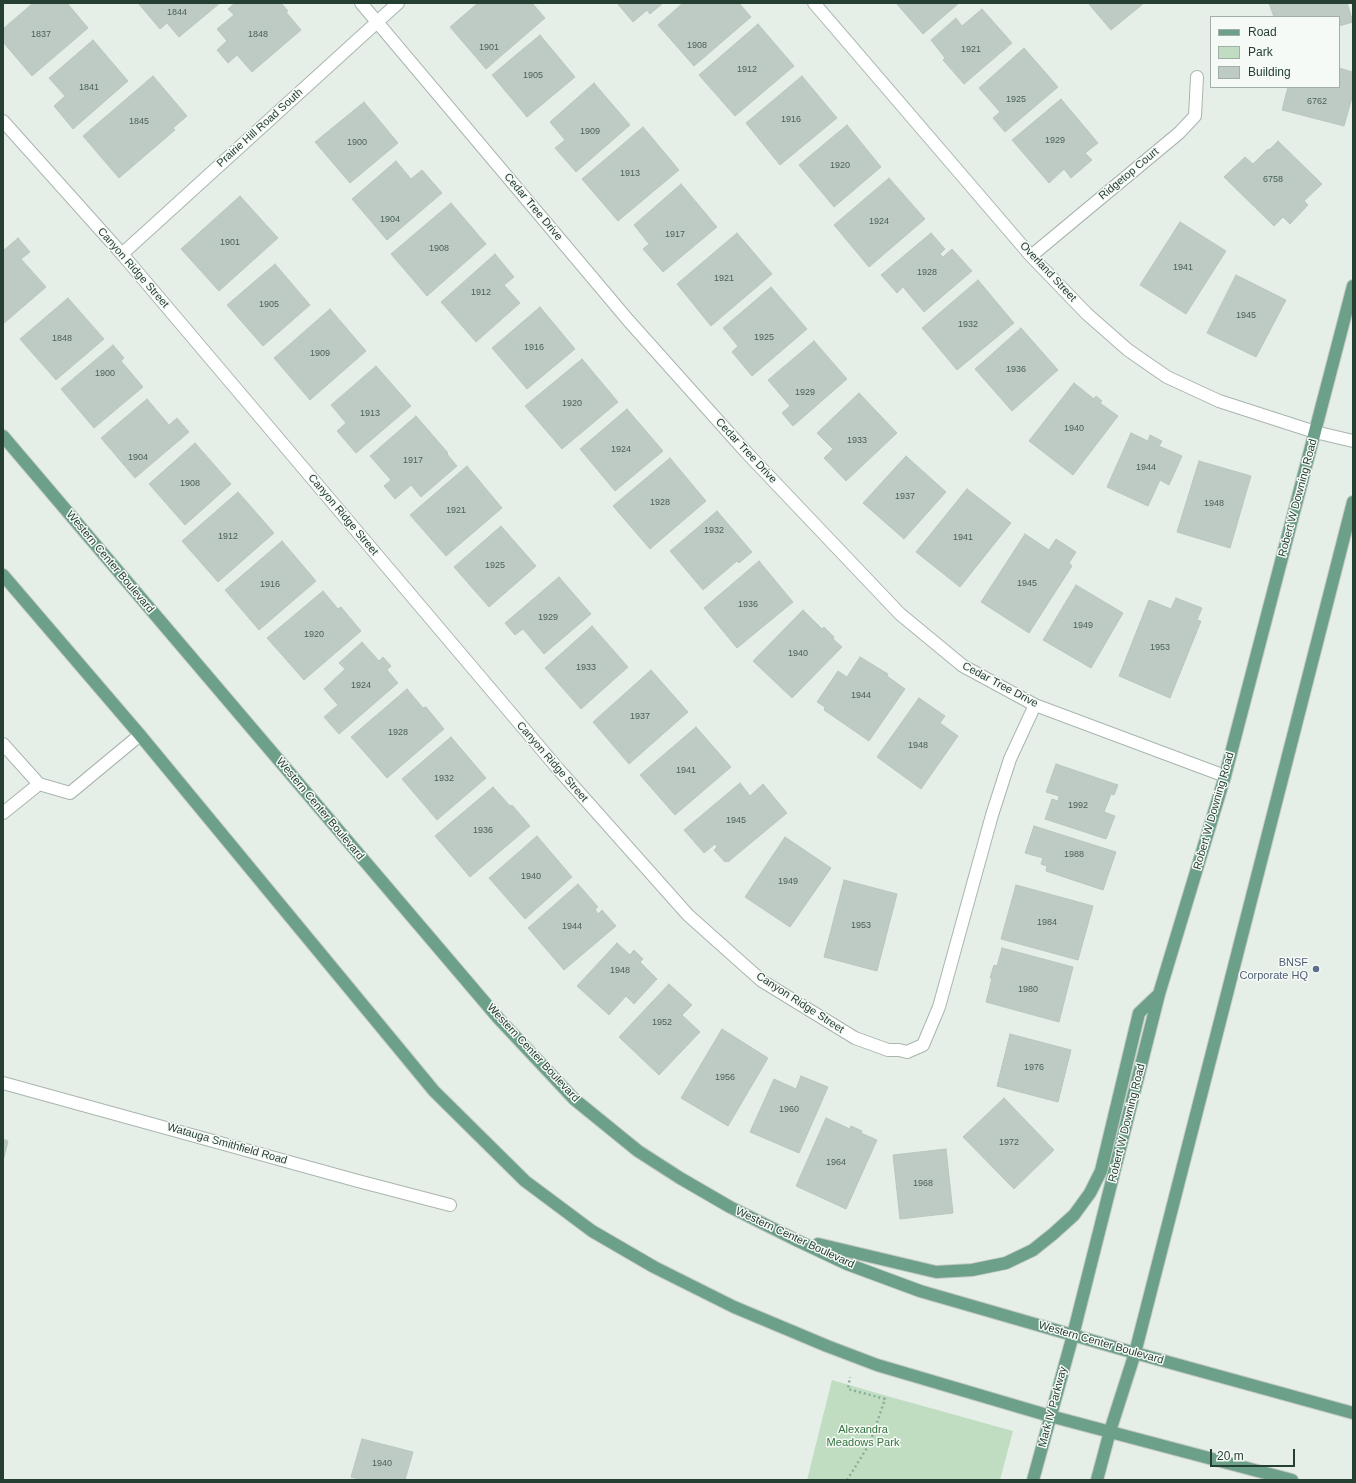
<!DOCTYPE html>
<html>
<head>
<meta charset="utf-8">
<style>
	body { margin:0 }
	#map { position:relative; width:1356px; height:1483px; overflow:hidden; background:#e6eee8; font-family:Helvetica,sans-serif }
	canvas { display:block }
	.frame { position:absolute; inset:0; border:4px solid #253f33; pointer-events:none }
	.legend { position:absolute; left:1210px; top:16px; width:130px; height:72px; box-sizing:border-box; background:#f6faf7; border:1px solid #a2afa9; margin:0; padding:5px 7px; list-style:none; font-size:12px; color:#253f33 }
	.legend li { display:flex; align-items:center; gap:8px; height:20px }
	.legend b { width:20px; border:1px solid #a2afa9 }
	.scale { position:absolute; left:1210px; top:1449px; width:85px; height:18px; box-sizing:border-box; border:2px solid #253f33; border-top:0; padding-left:5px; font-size:12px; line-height:14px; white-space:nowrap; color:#253f33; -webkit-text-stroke:3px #f6faf7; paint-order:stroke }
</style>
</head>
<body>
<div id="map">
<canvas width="1356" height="1483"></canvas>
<div class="frame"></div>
<ul class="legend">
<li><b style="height:5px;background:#6da088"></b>Road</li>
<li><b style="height:11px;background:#c0ddc2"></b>Park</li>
<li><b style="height:11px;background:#becbc4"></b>Building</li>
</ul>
<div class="scale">20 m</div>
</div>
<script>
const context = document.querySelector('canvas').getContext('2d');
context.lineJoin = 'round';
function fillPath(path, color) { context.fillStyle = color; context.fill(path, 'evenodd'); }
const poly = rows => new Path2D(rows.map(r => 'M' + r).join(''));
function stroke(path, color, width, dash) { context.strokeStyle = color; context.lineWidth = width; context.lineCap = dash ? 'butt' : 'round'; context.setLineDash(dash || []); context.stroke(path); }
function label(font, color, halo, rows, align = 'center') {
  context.font = font + ' Helvetica,sans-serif'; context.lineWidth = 3; context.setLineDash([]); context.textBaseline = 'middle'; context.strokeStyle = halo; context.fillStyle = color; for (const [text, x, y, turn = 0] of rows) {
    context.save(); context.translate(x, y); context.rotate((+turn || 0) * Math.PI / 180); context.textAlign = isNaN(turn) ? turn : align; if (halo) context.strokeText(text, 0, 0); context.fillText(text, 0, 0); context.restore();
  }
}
fillPath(poly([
	[832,1380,887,1396,1013,1431,1000,1480,807,1480]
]), '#c0ddc2');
const building = poly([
	[33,3,67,3,88,28,32,76,3,42,3,29,33,3],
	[138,3,220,3,179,37,167,23,160,29,138,3],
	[235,3,281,3,288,11,286,12,301,30,252,72,237,55,228,63,217,50,227,41,217,29,234,15,228,9,235,3],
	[478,3,532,3,545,18,486,69,450,27,478,3],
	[617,3,663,3,650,14,647,10,633,22,617,3],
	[683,3,739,3,751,17,694,66,658,25,683,3],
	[896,3,959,3,923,34,896,3],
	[1088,3,1144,3,1111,30,1088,3],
	[1269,3,1347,3,1353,22,1339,26,1339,17,1274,17,1269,3],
	[982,9,1012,43,964,84,943,60,945,58,931,40,956,18,962,26,982,9],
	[758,24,794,66,735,116,699,75,758,24],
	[540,35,575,77,527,117,492,75,540,35],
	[93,40,128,81,73,129,54,106,65,96,49,78,93,40],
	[1024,48,1058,87,1005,132,993,118,1000,112,979,88,1024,48],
	[1339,68,1353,72,1353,94,1344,126,1282,110,1288,87,1339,87,1339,68],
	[153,76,187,116,173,128,175,130,119,178,83,136,153,76],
	[802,76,837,118,780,165,746,123,802,76],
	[594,83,630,125,576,172,555,148,565,140,550,122,594,83],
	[1061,99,1098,143,1085,153,1092,160,1071,178,1064,169,1049,183,1012,140,1061,99],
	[364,102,398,143,350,183,315,142,364,102],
	[847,125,881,167,834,207,799,165,847,125],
	[643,127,679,170,618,221,582,179,643,127],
	[1278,141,1322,184,1304,201,1308,205,1290,224,1283,217,1274,226,1224,177,1245,157,1253,164,1268,149,1269,150,1278,141],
	[396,161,411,179,422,170,442,193,387,240,352,199,396,161],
	[889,178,925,219,869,267,834,225,889,178],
	[681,184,717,227,663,272,643,249,649,244,634,225,681,184],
	[240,196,278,238,219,291,181,249,240,196],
	[451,203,486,244,427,296,391,254,451,203],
	[1180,222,1226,251,1186,314,1140,285,1180,222],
	[737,233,772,274,711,326,677,284,737,233],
	[931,233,945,249,940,254,943,257,952,249,972,271,924,312,903,287,897,293,881,275,931,233],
	[18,238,30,252,21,259,46,287,3,324,3,251,18,238],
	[495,254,514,277,504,285,520,303,476,342,441,302,495,254],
	[275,264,310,305,263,346,227,305,275,264],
	[1236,275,1286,300,1256,357,1207,333,1236,275],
	[978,280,1014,323,957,370,922,328,978,280],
	[771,287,807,329,752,376,732,352,738,346,723,328,771,287],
	[68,298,104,339,56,380,20,339,68,298],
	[540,307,575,349,527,389,492,348,540,307],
	[330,309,366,351,310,400,274,358,330,309],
	[1021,328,1058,370,1012,411,975,369,1021,328],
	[814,341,847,379,793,426,782,413,790,406,768,380,814,341],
	[113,345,124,358,121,361,143,387,94,428,61,389,113,345],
	[582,359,618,402,562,449,525,406,582,359],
	[376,366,411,406,356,453,337,431,346,423,331,405,376,366],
	[1074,383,1094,399,1096,396,1102,401,1100,403,1118,416,1073,475,1029,441,1074,383],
	[859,393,897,433,846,481,824,458,833,449,817,433,859,393],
	[147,399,169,425,177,418,189,432,135,478,101,438,147,399],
	[627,409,663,451,615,491,580,449,627,409],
	[416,416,448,453,447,454,457,466,421,497,411,485,395,499,384,486,391,480,370,456,416,416],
	[1131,433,1148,441,1150,435,1162,441,1159,446,1182,456,1169,485,1160,480,1148,506,1107,487,1131,433],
	[195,443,231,484,185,525,149,484,195,443],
	[906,456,946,492,904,539,863,503,906,456],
	[670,458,706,501,650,549,613,506,670,458],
	[1199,461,1251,476,1230,548,1177,532,1199,461],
	[467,466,502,508,446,556,410,515,467,466],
	[967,489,1011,523,960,587,916,552,967,489],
	[238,492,274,533,218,582,182,541,238,492],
	[717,511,752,552,739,563,737,561,703,590,670,551,717,511],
	[501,526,536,566,489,607,454,567,501,526],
	[1025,534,1049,550,1056,539,1076,552,1069,563,1072,566,1029,633,981,602,1025,534],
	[282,541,316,581,259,630,225,590,282,541],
	[759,561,793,602,737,648,704,608,759,561],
	[559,577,591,614,544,654,523,629,515,635,505,623,559,577],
	[1076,585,1123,613,1091,668,1043,640,1076,585],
	[323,591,338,609,341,607,361,631,304,680,267,638,323,591],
	[1176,598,1202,608,1197,620,1201,621,1170,698,1119,676,1149,600,1171,609,1176,598],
	[803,610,822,629,824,627,834,637,833,639,842,647,792,698,753,661,803,610],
	[592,626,628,667,581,709,545,668,592,626],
	[362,642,379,661,383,657,391,666,387,670,398,683,339,734,324,717,338,705,324,689,345,669,339,663,362,642],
	[860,657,888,674,887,676,905,689,869,741,824,710,825,707,817,702,838,671,847,677,860,657],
	[651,670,688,712,629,764,593,722,651,670],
	[407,689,423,708,426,707,444,729,387,778,351,737,407,689],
	[919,698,945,716,940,723,958,736,921,789,877,757,919,698],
	[696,727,731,767,675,815,640,775,696,727],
	[451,737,486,778,437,820,402,779,451,737],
	[1056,764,1118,785,1114,795,1111,794,1104,812,1115,816,1106,839,1045,819,1052,799,1058,801,1059,796,1046,792,1056,764],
	[740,783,750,796,763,784,787,813,728,862,727,861,725,862,714,850,717,847,715,844,704,853,684,830,740,783],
	[493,787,510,806,512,805,530,826,470,877,435,836,493,787],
	[1034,826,1116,852,1103,890,1046,871,1047,866,1041,864,1043,858,1025,853,1034,826],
	[537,836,572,877,525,919,489,878,537,836],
	[785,837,831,868,790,927,745,897,785,837],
	[844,880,897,894,877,971,824,957,844,880],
	[578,884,598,907,595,909,598,914,602,910,616,926,564,970,528,928,578,884],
	[1016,885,1093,906,1078,960,1001,939,1016,885],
	[617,943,630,955,634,950,643,959,640,962,657,979,634,1004,626,996,609,1015,577,986,617,943],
	[1002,948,1073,967,1059,1022,986,1002,992,978,990,978,994,965,997,966,1002,948],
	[669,984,692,1005,682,1015,700,1032,659,1075,619,1037,669,984],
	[722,1029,768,1058,728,1126,681,1098,722,1029],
	[1010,1034,1071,1050,1058,1102,997,1086,1010,1034],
	[801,1076,828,1087,799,1153,750,1132,774,1079,796,1089,801,1076],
	[1004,1098,1054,1150,1014,1189,963,1137,1004,1098],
	[826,1118,850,1129,851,1126,862,1131,861,1133,877,1140,846,1209,796,1186,826,1118],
	[3,1139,8,1141,3,1161,3,1139],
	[946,1149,953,1213,900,1219,893,1155,946,1149],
	[362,1439,413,1452,405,1480,407,1480,362,1480,351,1477,362,1439]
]);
fillPath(building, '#becbc4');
stroke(building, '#b8c7be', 1);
const minor = poly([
	[361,3,628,320,746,452,900,614,963,666,1035,705,1225,776],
	[814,3,1031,256,1087,314,1128,350,1167,377,1219,401,1315,432,1353,441],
	[3,121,122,254,559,770,688,915,762,981,855,1038,888,1050,899,1050,907,1052,923,1045,939,1007,992,815,1010,759,1035,705],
	[122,254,398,3],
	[1031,256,1179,133,1195,116,1197,77],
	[3,744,39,784,70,793,140,735],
	[3,813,39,784],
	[3,1083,358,1181,450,1205]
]);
const major = poly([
	[3,436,499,1019,574,1099,638,1151,680,1178,730,1207,794,1239,847,1264,920,1291,1135,1353,1353,1413],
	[3,575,140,735,434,1091,525,1181,592,1231,654,1267,734,1307,827,1346,877,1365,1050,1416,1292,1480],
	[818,1244,936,1272,972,1270,1006,1263,1033,1250,1053,1234,1074,1215,1090,1193,1101,1171,1139,1013,1159,994],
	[1033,1480,1073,1335,1159,994,1225,776,1353,286],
	[1097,1480,1110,1431,1135,1353,1353,502]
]);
stroke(minor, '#a8b6ae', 14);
stroke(major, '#c2c9c6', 14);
stroke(poly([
	[847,1480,870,1443,885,1399,848,1389,850,1377]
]), '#88af9b', 2.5, [2, 3]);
stroke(minor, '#fff', 12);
stroke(major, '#6da088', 12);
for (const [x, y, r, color] of [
	[1316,969,4,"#5c6f8a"]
]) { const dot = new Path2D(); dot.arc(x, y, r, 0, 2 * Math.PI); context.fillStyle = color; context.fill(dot); stroke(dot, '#f6faf7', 1.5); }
label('9px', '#4b6257', null, [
	["1844",177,13],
	["1837",41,35],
	["1848",258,35],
	["1908",697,46],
	["1901",489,48],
	["1921",971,50],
	["1912",747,70],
	["1905",533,76],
	["1841",89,88],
	["1925",1016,100],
	["6762",1317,102],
	["1916",791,120],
	["1845",139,122],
	["1909",590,132],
	["1929",1055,141],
	["1900",357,143],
	["1920",840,166],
	["1913",630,174],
	["6758",1273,180],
	["1904",390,220],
	["1924",879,222],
	["1917",675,235],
	["1901",230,243],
	["1908",439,249],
	["1941",1183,268],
	["1928",927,273],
	["1921",724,279],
	["1912",481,293],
	["1905",269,305],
	["1945",1246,316],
	["1932",968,325],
	["1925",764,338],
	["1848",62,339],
	["1916",534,348],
	["1909",320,354],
	["1936",1016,370],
	["1900",105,374],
	["1929",805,393],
	["1920",572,404],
	["1913",370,414],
	["1940",1074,429],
	["1933",857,441],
	["1924",621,450],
	["1904",138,458],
	["1917",413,461],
	["1944",1146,468],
	["1908",190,484],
	["1937",905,497],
	["1928",660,503],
	["1948",1214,504],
	["1921",456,511],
	["1932",714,531],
	["1912",228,537],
	["1941",963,538],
	["1925",495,566],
	["1945",1027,584],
	["1916",270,585],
	["1936",748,605],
	["1929",548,618],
	["1949",1083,626],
	["1920",314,635],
	["1953",1160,648],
	["1940",798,654],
	["1933",586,668],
	["1924",361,686],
	["1944",861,696],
	["1937",640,717],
	["1928",398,733],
	["1948",918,746],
	["1941",686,771],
	["1932",444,779],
	["1992",1078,806],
	["1945",736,821],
	["1936",483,831],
	["1988",1074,855],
	["1940",531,877],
	["1949",788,882],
	["1984",1047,923],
	["1953",861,926],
	["1944",572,927],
	["1948",620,971],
	["1980",1028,990],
	["1952",662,1023],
	["1976",1034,1068],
	["1956",725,1078],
	["1960",789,1110],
	["1972",1009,1143],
	["1964",836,1163],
	["1968",923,1184],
	["1940",382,1464]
]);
label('11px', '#253f33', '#f6faf7', [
	["Prairie Hill Road South",260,128,-42],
	["Ridgetop Court",1129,174,-40],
	["Cedar Tree Drive",533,207,50],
	["Canyon Ridge Street",133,268,49],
	["Overland Street",1048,272,47],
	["Cedar Tree Drive",746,451,47],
	["Robert W Downing Road",1298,498,-75],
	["Canyon Ridge Street",343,515,50],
	["Western Center Boulevard",110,562,50],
	["Cedar Tree Drive",1000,685,28],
	["Canyon Ridge Street",552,762,49],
	["Western Center Boulevard",320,809,50],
	["Robert W Downing Road",1214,811,-74],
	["Canyon Ridge Street",800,1003,33],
	["Western Center Boulevard",533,1053,47],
	["Robert W Downing Road",1127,1123,-76],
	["Watauga Smithfield Road",227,1144,16],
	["Western Center Boulevard",795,1238,25],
	["Western Center Boulevard",1101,1343,16],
	["Mark IV Parkway",1053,1407,-75]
]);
label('11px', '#4e5e75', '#f6faf7', [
	["BNSF",1308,963],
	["Corporate HQ",1308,976]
], 'right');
label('11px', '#32743d', '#f6faf7', [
	["Alexandra",863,1430],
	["Meadows Park",863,1443]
]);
</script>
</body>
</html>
